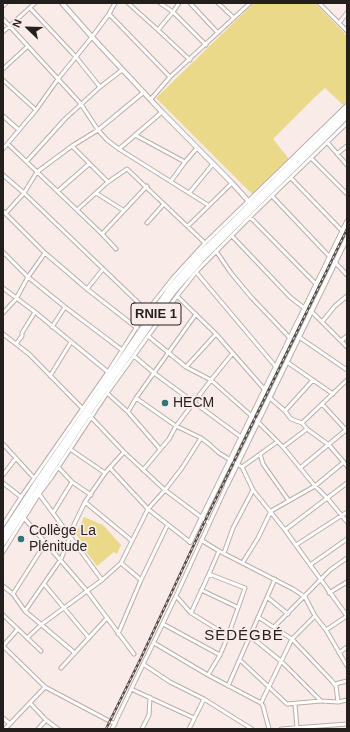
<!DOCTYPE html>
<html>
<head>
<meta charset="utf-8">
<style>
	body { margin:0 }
	#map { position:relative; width:350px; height:732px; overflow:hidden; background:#f9ebe7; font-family:Arial,sans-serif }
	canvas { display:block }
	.frame { position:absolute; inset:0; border:4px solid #241f1d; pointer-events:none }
	.north { position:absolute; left:8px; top:8px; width:40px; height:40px; -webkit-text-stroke:3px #f9ebe7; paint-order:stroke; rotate:293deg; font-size:11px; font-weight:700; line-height:16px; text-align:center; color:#241f1d }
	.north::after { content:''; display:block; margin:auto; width:14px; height:18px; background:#241f1d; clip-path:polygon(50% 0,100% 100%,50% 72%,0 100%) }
</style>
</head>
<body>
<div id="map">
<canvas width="350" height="732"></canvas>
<div class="frame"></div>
<div class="north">N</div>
</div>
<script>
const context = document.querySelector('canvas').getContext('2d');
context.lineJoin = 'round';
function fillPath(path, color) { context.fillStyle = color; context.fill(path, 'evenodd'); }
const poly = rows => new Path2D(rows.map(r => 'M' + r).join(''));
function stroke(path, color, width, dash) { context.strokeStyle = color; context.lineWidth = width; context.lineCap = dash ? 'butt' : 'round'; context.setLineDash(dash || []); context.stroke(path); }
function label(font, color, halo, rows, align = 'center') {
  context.font = font + ' Arial,sans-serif'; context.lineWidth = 3.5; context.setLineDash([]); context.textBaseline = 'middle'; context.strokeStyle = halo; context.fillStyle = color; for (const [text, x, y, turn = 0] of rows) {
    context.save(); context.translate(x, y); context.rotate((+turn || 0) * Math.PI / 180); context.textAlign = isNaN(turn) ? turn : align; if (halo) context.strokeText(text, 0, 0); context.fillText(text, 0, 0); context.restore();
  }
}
fillPath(poly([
	[254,3,315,3,347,36,347,101,343,105,325,88,315,97,273,139,289,159,252,194,156,98],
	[84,517,103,525,121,545,117,554,114,552,97,566,81,545,82,542,76,534]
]), '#ead989');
const minor = poly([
	[128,3,158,30,190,60],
	[160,3,173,12,206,45],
	[190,3,218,33],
	[218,3,234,18],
	[319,3,347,31],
	[3,6,6,3],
	[30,8,76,57,100,87],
	[109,14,170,77],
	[3,19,81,104,98,130,107,140,119,149,208,205],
	[339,23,347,13],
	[158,30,173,12,179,3],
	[3,32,35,3],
	[3,69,27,47],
	[3,80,36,110],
	[151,99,170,77,250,3],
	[3,116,19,130],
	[135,135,185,162],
	[327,142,347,165],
	[8,144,102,234,116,249],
	[72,146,108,182],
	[3,149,36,110,58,79,92,37,109,14,115,3],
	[119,149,162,112],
	[337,154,347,146],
	[311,158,347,194],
	[27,161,65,119,100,87,122,70],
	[3,175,24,193,147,311],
	[291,178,347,236],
	[171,181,185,162,197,148],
	[58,191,89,164],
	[190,192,213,164],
	[96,193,123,210],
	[272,196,347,275],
	[77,210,108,182,127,169,205,243],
	[3,211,45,253,87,289,137,328],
	[6,213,24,193,37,172,72,146,98,130,144,92],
	[250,217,316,284],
	[147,223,164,204],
	[188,226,232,183],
	[102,234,147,186],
	[232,236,290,297,304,308,311,311,347,347],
	[216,251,231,273,251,297,290,338],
	[3,252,28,277,65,307,122,350],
	[196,272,276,367],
	[3,288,35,312,108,372],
	[87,289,103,269],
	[177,296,216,334,265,390],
	[3,313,16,299,28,277,45,253],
	[322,322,335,306,347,296],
	[52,327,65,307],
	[3,334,29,354,83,409],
	[148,336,186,367,211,380,255,419,283,447,315,486,328,499,347,522],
	[299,337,347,370],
	[341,341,347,336],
	[16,344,22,336,22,333,35,312],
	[134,356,154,373,241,437],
	[287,362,333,394],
	[186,367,216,334],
	[50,376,71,342],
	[107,393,128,412,160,449],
	[136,398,176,426,201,438,209,444,219,453,242,467,253,490,285,530,347,616],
	[270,398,285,411,291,419,302,423,307,429,329,445,347,466],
	[322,404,347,431],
	[285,411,313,380],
	[128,412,136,398,196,314],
	[90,416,124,452,165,490,209,523],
	[302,423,347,380],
	[3,444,34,478],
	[283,447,307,429],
	[70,449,105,473],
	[260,454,263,464,289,501],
	[58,467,72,482,91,495],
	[242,467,277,442],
	[110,468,148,509,190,542],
	[300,468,346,430],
	[143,470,169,439,176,426,211,380,232,354],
	[3,475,16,458],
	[3,483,21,497],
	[39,494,102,580],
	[85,502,131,540],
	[53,513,72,482],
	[24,518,87,591,134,654],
	[3,525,21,497,108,372,147,311,173,278,205,243,347,105],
	[285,530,347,483],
	[69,535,85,502,105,473,124,452],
	[201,540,219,551,293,589,305,597,315,616,326,630,347,666],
	[296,545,347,512],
	[3,552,39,494,51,478,107,393,177,296,196,272,250,217,347,123],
	[224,553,233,528,253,490],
	[243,562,258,538,271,511,315,486,344,462],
	[121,563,141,580],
	[310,565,347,539],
	[44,584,89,638],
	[3,586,13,594,25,611,75,653],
	[201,590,237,607],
	[329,593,347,582],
	[13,594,46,542],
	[176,596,191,613,228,636],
	[267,597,288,614],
	[25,611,61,559,70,537],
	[191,613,209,574,219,551],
	[3,615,41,651],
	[258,617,292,639,331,680,336,686,338,702],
	[163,624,220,655],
	[275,626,330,570,347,558],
	[326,630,347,616],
	[118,634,141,580,167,526],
	[250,636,282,662,321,701],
	[27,638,42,624,102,580,121,563,148,509,165,490,182,468,201,438],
	[154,643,208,675,261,703,263,706,269,729],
	[3,646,45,687,115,724],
	[3,646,18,629],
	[339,653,347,647],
	[240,660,287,704,321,701,338,702,347,700],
	[143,664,170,682,204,699,252,729],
	[61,668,107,618],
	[208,675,220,655,228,636,245,588,209,574],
	[335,684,347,681],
	[228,686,275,579],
	[131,689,194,718],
	[30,703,46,720,58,729],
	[261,703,292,639,315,616],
	[295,704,297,728],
	[3,718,10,724],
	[5,729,45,687],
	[38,729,46,720],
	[112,729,176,596,227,485],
	[142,729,149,715,150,697],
	[189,729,204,699],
	[281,729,347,724]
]);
const secondary = poly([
	[62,3,92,37,162,112,232,183,251,204],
	[227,485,347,238],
	[190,542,347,222]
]);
const trunk = poly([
	[3,534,35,485,171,287,199,255,347,110],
	[3,543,94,405,173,292,202,259,245,216,347,116]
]);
stroke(minor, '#baada9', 5);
stroke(secondary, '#baada9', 6);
stroke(trunk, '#baada9', 7);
stroke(minor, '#fff', 3);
stroke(secondary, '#fff', 4);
stroke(trunk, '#fff', 5);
const rail = poly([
	[106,729,140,660,205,521,347,229]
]);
stroke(rail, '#514a47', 2.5);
stroke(rail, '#f9ebe7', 1, [3]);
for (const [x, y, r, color] of [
	[165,403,4,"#2b7574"],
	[21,539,4,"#2b7574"]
]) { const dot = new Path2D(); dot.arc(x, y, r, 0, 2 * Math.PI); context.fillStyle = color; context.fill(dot); stroke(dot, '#f9ebe7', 1.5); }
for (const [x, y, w] of [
	[156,314,50]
]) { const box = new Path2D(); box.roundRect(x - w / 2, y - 11, w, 22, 3); context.fillStyle = '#f9ebe7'; context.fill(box); stroke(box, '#241f1d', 1); }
label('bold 13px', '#241f1d', null, [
	["RNIE 1",156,314]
]);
label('14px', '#241f1d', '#f9ebe7', [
	["HECM",173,403],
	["Collège La",29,531],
	["Plénitude",29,547]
], 'left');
context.letterSpacing = '1px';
label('15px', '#241f1d', '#f9ebe7', [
	["SÈDÉGBÉ",244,636]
]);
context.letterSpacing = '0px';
</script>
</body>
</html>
